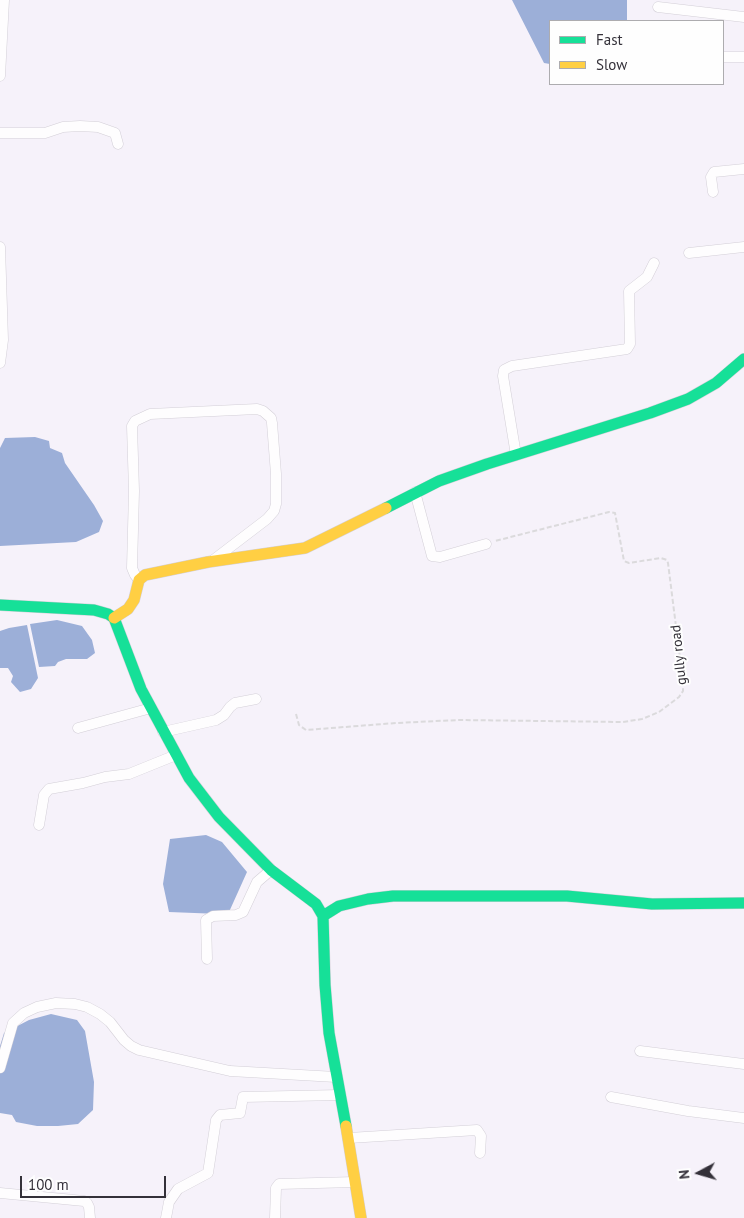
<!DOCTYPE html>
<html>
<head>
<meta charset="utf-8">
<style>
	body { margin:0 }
	#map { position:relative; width:744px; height:1218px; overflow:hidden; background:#f6f2fa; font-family:"PT Sans",sans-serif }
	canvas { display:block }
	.legend { position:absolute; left:549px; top:20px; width:175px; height:65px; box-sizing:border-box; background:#fefefe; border:1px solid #adacaf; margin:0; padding:6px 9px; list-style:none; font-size:15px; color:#343139 }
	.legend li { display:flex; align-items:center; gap:10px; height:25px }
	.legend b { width:25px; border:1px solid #adacaf }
	.north { position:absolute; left:674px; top:1148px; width:50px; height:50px; -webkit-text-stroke:4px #fefefe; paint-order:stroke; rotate:264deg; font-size:14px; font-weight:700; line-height:20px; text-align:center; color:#343139 }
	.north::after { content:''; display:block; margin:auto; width:18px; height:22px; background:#343139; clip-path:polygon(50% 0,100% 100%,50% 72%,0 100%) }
	.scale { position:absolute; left:20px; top:1176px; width:146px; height:22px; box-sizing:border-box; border:2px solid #343139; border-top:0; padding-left:6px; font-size:15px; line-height:18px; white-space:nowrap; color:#343139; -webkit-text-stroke:4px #fefefe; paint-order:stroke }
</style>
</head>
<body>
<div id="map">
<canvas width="744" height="1218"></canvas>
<ul class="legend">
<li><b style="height:6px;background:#16e098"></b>Fast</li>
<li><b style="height:6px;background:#ffcf43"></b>Slow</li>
</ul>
<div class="north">N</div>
<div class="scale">100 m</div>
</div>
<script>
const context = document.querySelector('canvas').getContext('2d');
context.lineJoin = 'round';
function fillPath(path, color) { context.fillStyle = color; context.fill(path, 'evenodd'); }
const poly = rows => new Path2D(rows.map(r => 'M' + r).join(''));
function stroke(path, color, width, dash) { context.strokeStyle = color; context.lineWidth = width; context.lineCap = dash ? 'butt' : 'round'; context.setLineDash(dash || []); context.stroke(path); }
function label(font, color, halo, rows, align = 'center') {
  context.font = font + ' "PT Sans",sans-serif'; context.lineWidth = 4; context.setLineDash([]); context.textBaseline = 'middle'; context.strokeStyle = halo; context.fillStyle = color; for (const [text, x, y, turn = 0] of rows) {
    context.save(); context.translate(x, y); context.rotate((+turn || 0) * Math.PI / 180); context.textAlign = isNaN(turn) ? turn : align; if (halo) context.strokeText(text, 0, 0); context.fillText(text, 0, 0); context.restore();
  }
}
fillPath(poly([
	[512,0,627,0,627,21,550,21,550,64,544,63],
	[35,437,49,441,50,448,62,453,65,463,94,505,103,521,99,532,76,542,0,546,0,448,5,438],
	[57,620,82,626,92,640,95,653,87,659,66,659,58,662,55,666,39,667,30,624],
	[27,625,38,678,31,689,20,692,11,682,13,676,8,668,0,668,0,631,9,628],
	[206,835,222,842,247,872,229,912,220,914,169,912,163,884,170,839],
	[51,1014,77,1020,85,1031,94,1082,93,1110,78,1124,58,1126,37,1126,16,1122,12,1115,0,1113,0,1046,4,1033,29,1020]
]), '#9cafd8');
const street = poly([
	[658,7,744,17],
	[723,57,744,57],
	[0,76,4,0],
	[0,133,45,133,63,127,80,126,98,127,115,133,118,144],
	[713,192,711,177,714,172,744,169],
	[0,247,3,340,0,363],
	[689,253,744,247],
	[516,455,503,376,504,370,512,366,627,349,630,344,629,291,647,277,654,263],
	[415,492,432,556,440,557,486,544],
	[139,580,135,575,132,568,134,491,132,426,135,421,150,414,257,409,263,411,271,418,272,423,276,474,276,504,274,511,267,519,212,561],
	[78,728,151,708],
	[163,732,216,720,224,715,230,707,235,703,256,699],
	[39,825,44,795,49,789,83,783,105,777,129,774,176,755],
	[207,959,206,920,213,916,236,915,243,912,257,882,271,870],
	[640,1051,744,1064],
	[0,1068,13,1023,24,1013,37,1007,56,1003,75,1004,87,1007,100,1014,110,1022,124,1040,131,1046,139,1050,230,1071,336,1077],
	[611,1097,688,1111,744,1118],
	[349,1138,477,1130,481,1136,480,1153],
	[0,1193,84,1201,87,1203,89,1207,90,1218],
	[166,1218,169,1202,178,1189,208,1173,216,1120,220,1115,240,1113,243,1097,340,1095],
	[275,1218,276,1188,279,1184,355,1182]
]);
const fast = poly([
	[386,508,439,481,487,464,650,413,688,399,716,383,744,359],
	[0,605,94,610,108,614,114,618,141,689,189,778,219,817,271,870,316,904,323,916,325,985,329,1033,346,1126],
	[323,916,339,906,368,899,393,896,567,896,652,904,744,903]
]);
const slow = poly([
	[114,618,128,609,134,600,139,580,145,575,208,562,305,548,386,508],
	[346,1126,361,1218]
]);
stroke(street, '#d3cfd7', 11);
stroke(fast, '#d3cfd7', 12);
stroke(slow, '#d3cfd7', 12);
stroke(poly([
	[296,714,299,725,306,730,396,723,459,720,623,722,642,719,659,712,679,697,683,691,683,682,668,563,667,560,661,558,629,563,624,561,615,513,609,512,495,541]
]), '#dbdadc', 2, [5, 2.5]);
stroke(street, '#fefdfe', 10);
stroke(fast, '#16e098', 11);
stroke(slow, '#ffcf43', 11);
label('14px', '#343139', '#fefefe', [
	["gully road",679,655,-96]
]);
</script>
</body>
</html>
